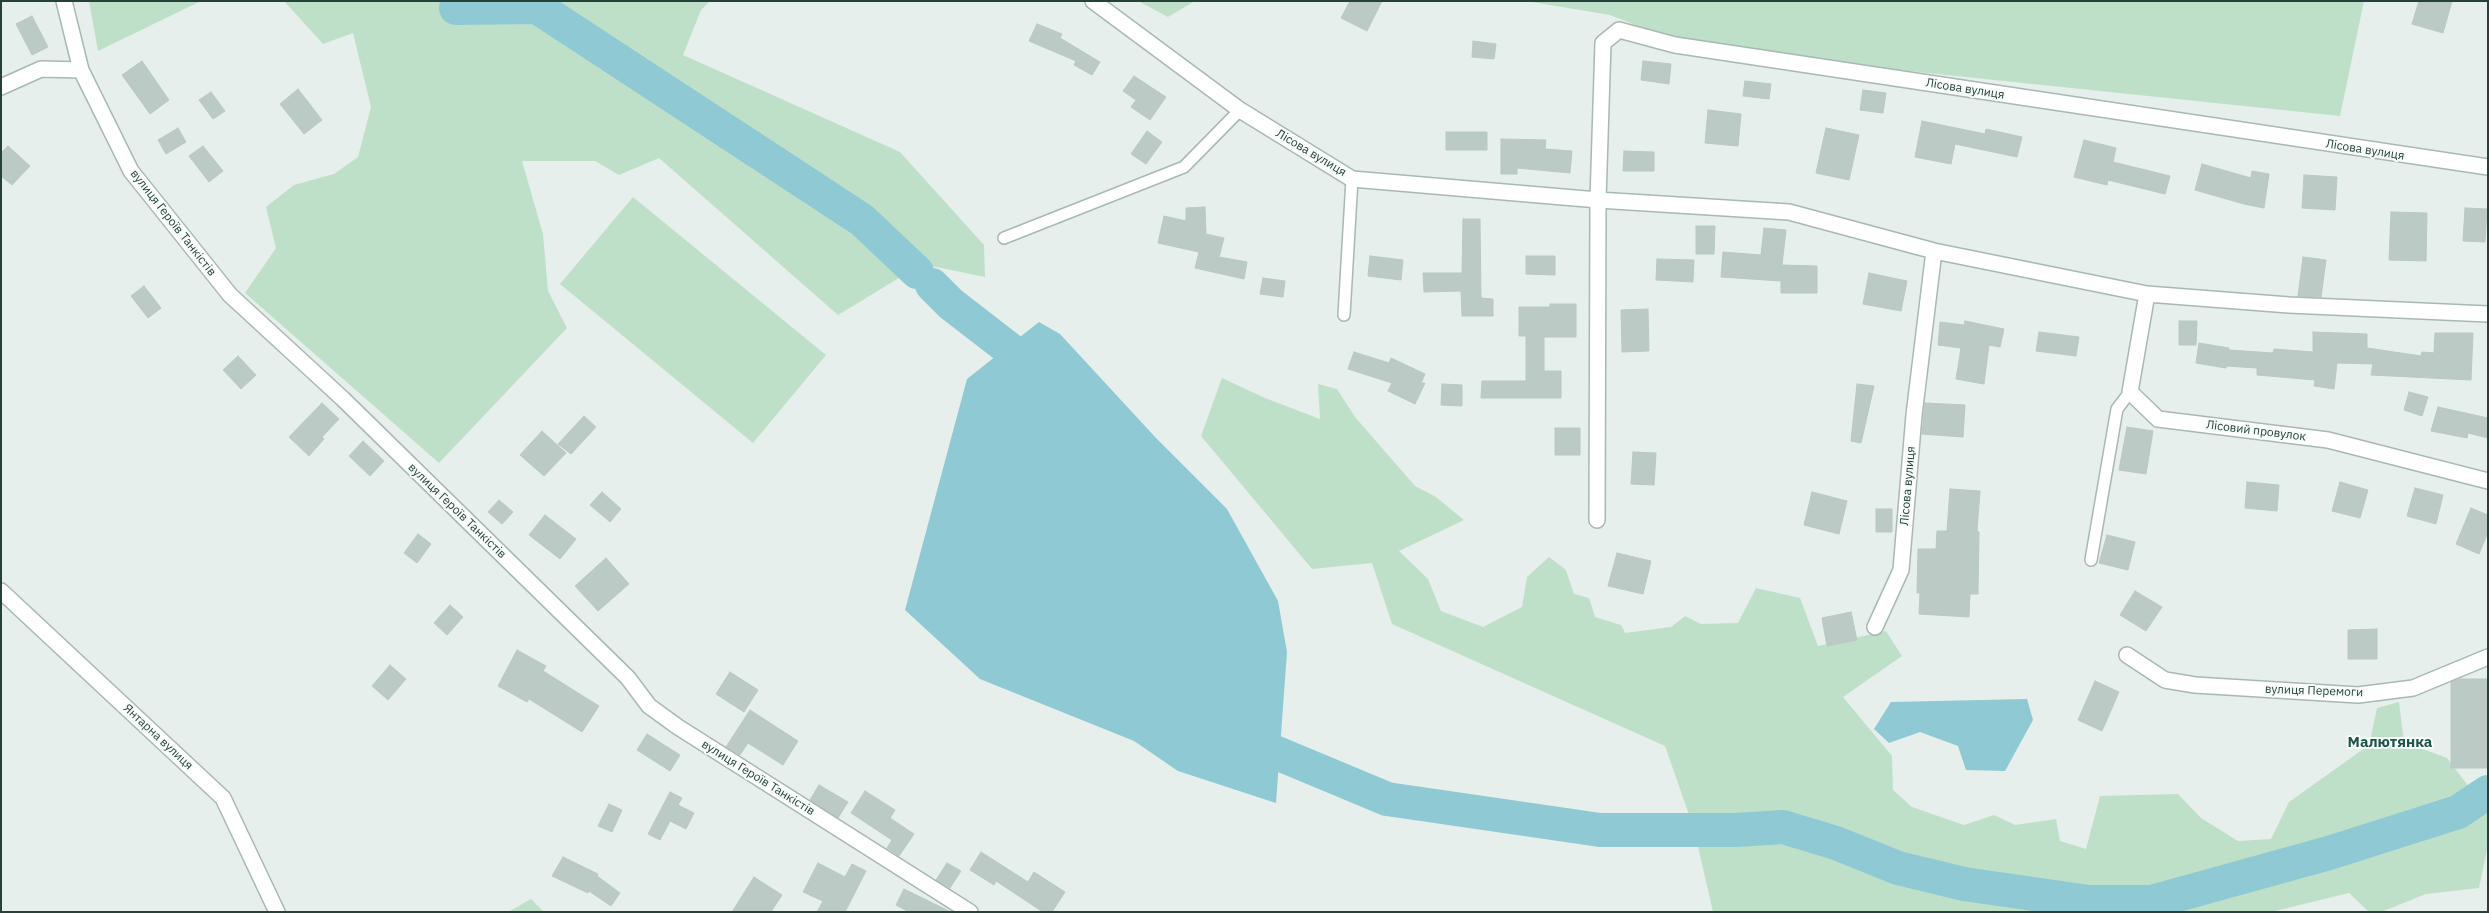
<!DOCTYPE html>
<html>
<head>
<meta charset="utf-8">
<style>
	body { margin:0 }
	#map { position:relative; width:2489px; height:913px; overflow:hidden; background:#e6efeb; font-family:"IBM Plex Sans",sans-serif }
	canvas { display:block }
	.frame { position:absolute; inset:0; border:2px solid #24423a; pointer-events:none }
</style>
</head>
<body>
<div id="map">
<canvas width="2489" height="913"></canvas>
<div class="frame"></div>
</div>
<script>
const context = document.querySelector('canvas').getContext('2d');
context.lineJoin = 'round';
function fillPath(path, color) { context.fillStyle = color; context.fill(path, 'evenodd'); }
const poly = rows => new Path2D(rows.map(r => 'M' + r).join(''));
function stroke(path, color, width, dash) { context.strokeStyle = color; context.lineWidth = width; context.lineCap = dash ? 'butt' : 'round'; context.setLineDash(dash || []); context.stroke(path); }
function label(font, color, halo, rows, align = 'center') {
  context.font = font + ' "IBM Plex Sans",sans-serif'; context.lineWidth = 4; context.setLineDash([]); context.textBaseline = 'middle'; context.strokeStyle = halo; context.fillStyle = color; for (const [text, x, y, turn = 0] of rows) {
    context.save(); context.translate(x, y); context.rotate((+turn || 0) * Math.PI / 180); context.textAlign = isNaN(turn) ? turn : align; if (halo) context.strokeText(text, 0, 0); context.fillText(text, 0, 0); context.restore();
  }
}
fillPath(poly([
	[89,1,201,1,98,51],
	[284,1,710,1,701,10,683,55,900,152,984,245,985,277,922,264,838,315,659,158,619,175,595,161,522,161,543,234,548,291,567,328,439,463,245,293,276,248,266,207,294,185,334,174,358,157,371,107,353,33,323,44],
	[1138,1,1195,1,1168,17],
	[1526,1,2364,1,2340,116,1697,49,1610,15],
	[633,197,826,355,753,443,560,284],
	[1222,378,1265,398,1320,419,1318,384,1337,389,1355,417,1415,486,1436,497,1464,520,1399,551,1428,579,1441,611,1483,627,1522,607,1527,577,1549,557,1566,570,1574,594,1589,598,1595,617,1621,625,1625,633,1671,627,1685,616,1701,624,1738,623,1756,588,1800,598,1818,646,1886,631,1902,656,1843,697,1892,756,1893,790,1912,807,1964,825,1994,815,2015,825,2056,819,2060,841,2086,849,2100,796,2178,794,2201,818,2238,841,2271,839,2289,802,2369,745,2377,708,2399,702,2404,742,2447,758,2488,812,2488,845,2479,888,2426,894,2381,912,2369,912,2349,893,2271,912,1713,912,1694,829,1665,746,1392,624,1372,563,1312,569,1201,436],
	[531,899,544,912,508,912]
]), '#bfe0c8');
fillPath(poly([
	[1039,322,1060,334,1156,438,1227,509,1278,601,1287,652,1276,803,1178,771,1134,741,980,679,905,610,967,379],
	[2027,699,2033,720,2005,771,1966,770,1958,746,1920,732,1889,743,1874,729,1891,702]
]), '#8ec9d4');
stroke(poly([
	[456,8,537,7,862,220,917,272],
	[932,285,951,304,1017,355,1018,387],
	[1241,732,1248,741,1387,799,1600,830,1736,830,1783,827,1836,843,1898,868,1964,884,2089,902,2152,902,2329,853,2458,812,2488,792]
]), '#8ec9d4', 34);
const building = poly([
	[1350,1,1382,1,1367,31,1341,18,1350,1],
	[2419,1,2452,1,2443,33,2412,24,2419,1],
	[32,16,48,47,32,55,16,24,32,16],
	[1037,24,1062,34,1060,38,1100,62,1092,75,1074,65,1076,61,1029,41,1037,24],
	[1473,41,1496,44,1494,59,1472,57,1473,41],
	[142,61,169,100,150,114,122,75,142,61],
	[1643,61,1671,64,1669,84,1641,80,1643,61],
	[1134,76,1166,97,1150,120,1131,107,1136,100,1123,91,1134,76],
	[1745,81,1771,84,1769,99,1743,96,1745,81],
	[298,89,322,120,304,134,280,104,298,89],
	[1863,90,1886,93,1883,113,1860,110,1863,90],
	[211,92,225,111,213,119,199,100,211,92],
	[1708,110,1741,114,1738,146,1705,143,1708,110],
	[1922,121,1985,134,1986,129,2022,137,2017,157,1955,144,1951,164,1915,157,1922,121],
	[178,128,186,142,166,154,158,140,178,128],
	[1826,128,1859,135,1849,180,1816,173,1826,128],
	[1147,131,1162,142,1146,164,1131,154,1147,131],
	[1446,132,1487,132,1487,150,1446,150,1446,132],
	[1501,139,1546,140,1545,149,1572,151,1570,173,1517,168,1517,174,1501,174,1501,139],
	[2084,140,2116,148,2113,162,2170,176,2165,194,2108,180,2107,185,2074,177,2084,140],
	[8,146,30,166,12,185,1,176,1,153,8,146],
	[203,146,223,171,209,182,189,156,203,146],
	[1624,151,1654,152,1654,171,1623,171,1624,151],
	[2202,164,2251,178,2252,171,2269,174,2264,208,2244,204,2195,190,2202,164],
	[2304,175,2337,177,2335,210,2302,208,2304,175],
	[1205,207,1206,234,1224,238,1219,257,1247,262,1244,279,1195,268,1199,252,1158,243,1164,216,1186,221,1186,208,1205,207],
	[2465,208,2487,209,2485,242,2463,241,2465,208],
	[2391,212,2427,213,2426,261,2389,260,2391,212],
	[1463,219,1480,219,1481,298,1493,299,1493,316,1462,316,1461,291,1424,292,1423,273,1462,273,1463,219],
	[1696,226,1715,226,1714,254,1696,254,1696,226],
	[1764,228,1786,230,1782,265,1817,266,1817,293,1781,293,1781,281,1721,277,1723,252,1761,255,1764,228],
	[1370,256,1403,260,1401,280,1368,276,1370,256],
	[1526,256,1555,256,1555,275,1526,274,1526,256],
	[2303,257,2326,260,2321,297,2298,296,2303,257],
	[1657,259,1694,260,1693,282,1656,280,1657,259],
	[1869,273,1907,281,1901,311,1863,304,1869,273],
	[1263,278,1285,281,1283,297,1260,294,1263,278],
	[144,286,161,308,148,318,131,296,144,286],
	[1550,304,1576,304,1576,337,1544,337,1544,371,1561,371,1561,398,1481,398,1482,381,1526,381,1526,336,1519,336,1519,307,1550,307,1550,304],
	[1648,309,1649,351,1622,352,1621,310,1648,309],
	[1965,321,2004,329,2000,347,1989,345,1984,384,1956,379,1961,348,1938,345,1940,322,1964,325,1965,321],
	[2179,321,2197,321,2196,345,2179,345,2179,321],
	[2039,332,2079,337,2076,356,2036,351,2039,332],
	[2313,332,2367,334,2367,348,2421,356,2422,352,2434,353,2435,333,2473,333,2471,380,2371,375,2373,364,2337,363,2334,389,2314,386,2315,380,2257,375,2257,368,2226,366,2226,368,2196,363,2199,343,2229,348,2229,350,2273,353,2274,349,2313,352,2313,332],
	[1354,352,1389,363,1391,358,1425,374,1421,383,1425,383,1415,404,1388,391,1392,383,1348,369,1354,352],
	[238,356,256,375,241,389,223,370,238,356],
	[1442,384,1462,385,1462,406,1441,405,1442,384],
	[1857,384,1874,386,1861,443,1851,441,1857,384],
	[2409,392,2428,397,2422,416,2404,410,2409,392],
	[322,403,339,419,322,437,324,439,309,456,289,437,322,403],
	[1925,403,1965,405,1963,437,1922,434,1925,403],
	[2438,407,2488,418,2488,438,2468,433,2467,438,2431,431,2438,407],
	[584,416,596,427,571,454,558,444,584,416],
	[2127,427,2153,431,2146,474,2119,470,2127,427],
	[1555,428,1580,428,1580,455,1555,455,1555,428],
	[542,431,566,453,544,476,520,455,542,431],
	[363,441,384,461,370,476,349,456,363,441],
	[1633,452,1656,453,1654,485,1631,484,1633,452],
	[2247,482,2279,485,2277,511,2245,508,2247,482],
	[2340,482,2368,490,2360,518,2332,511,2340,482],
	[2415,488,2443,495,2436,524,2407,516,2415,488],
	[1950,489,1980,491,1977,531,1979,532,1978,594,1970,594,1969,617,1919,614,1920,593,1917,593,1918,549,1936,549,1937,531,1947,531,1950,489],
	[602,492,621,509,610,522,590,505,602,492],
	[1812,492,1847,501,1839,534,1804,525,1812,492],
	[499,500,513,512,502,524,488,512,499,500],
	[2471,508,2488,515,2488,532,2479,554,2456,544,2471,508],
	[1876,509,1892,509,1892,532,1876,532,1876,509],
	[545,515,576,539,560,559,529,535,545,515],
	[418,534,431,544,417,563,404,553,418,534],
	[2107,535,2135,542,2128,570,2099,563,2107,535],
	[1617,553,1651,561,1643,594,1608,586,1617,553],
	[606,558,629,584,598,611,575,586,606,558],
	[2135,591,2162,607,2146,631,2120,615,2135,591],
	[450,605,463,617,447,635,434,623,450,605],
	[1851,612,1857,640,1827,646,1822,618,1851,612],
	[2377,629,2377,659,2348,659,2348,630,2377,629],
	[517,650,546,666,543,671,599,706,582,732,529,699,527,702,498,686,517,650],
	[390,665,406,679,388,700,372,686,390,665],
	[730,672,758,690,744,712,716,694,730,672],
	[2460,679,2487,679,2487,768,2451,768,2451,682,2460,679],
	[2095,681,2119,692,2102,731,2078,720,2095,681],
	[750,710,798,741,783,765,748,743,740,755,726,747,750,710],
	[647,734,680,755,670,771,637,750,647,734],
	[819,785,848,802,838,818,810,800,819,785],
	[865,791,895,810,890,818,914,834,899,856,887,848,892,840,851,813,865,791],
	[670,792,682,798,678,805,694,813,686,829,670,821,660,840,648,834,670,792],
	[609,804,622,810,612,832,598,826,609,804],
	[981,852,1028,882,1034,872,1065,892,1052,912,1043,912,996,881,994,885,970,870,981,852],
	[563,857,598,874,597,876,620,893,611,906,589,891,588,893,552,876,563,857],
	[818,863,845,877,852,864,866,871,845,912,817,912,823,901,803,892,818,863],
	[947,863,961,871,950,888,936,880,947,863],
	[754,877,782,895,771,912,732,912,754,877],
	[904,889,951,912,909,912,896,905,904,889]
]);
fillPath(building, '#bbcac4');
stroke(building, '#b8c9c2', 1);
const lane = poly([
	[1004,238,1184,167,1240,110],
	[1344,315,1352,179],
	[2091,560,2117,409,2130,392]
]);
const street = poly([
	[64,1,81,70,131,171,230,295,343,399,628,678,649,706,678,727,970,912],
	[1093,1,1240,110,1352,179,1598,200,1789,212,1934,251,2147,294,2289,305,2488,314],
	[1,87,41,69,81,70],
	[2147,294,2130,392,2158,419,2328,440,2488,481],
	[1597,520,1598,200,1603,43,1619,30,1675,45,2488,167],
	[1,591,223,798,277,912],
	[1875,627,1901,570,1914,415,1934,251],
	[2127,655,2165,680,2195,685,2358,695,2413,688,2488,657]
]);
stroke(lane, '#a8b8b2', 14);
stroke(street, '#a8b8b2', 18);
stroke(lane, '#fff', 11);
stroke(street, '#fff', 15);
label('12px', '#24423a', '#f7fbf9', [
	["Лісова вулиця",1965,89,9],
	["Лісова вулиця",2365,150,9],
	["Лісова вулиця",1311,153,31],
	["вулиця Героїв Танкістів",173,223,52],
	["Лісовий провулок",2256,431,7],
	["Лісова вулиця",1908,486,-85],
	["вулиця Героїв Танкістів",457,511,44],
	["вулиця Перемоги",2314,691,2],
	["Янтарна вулиця",158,737,43],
	["вулиця Героїв Танкістів",758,778,32]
]);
label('bold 15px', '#1f5548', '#f7fbf9', [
	["Малютянка",2390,743]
]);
</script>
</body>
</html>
